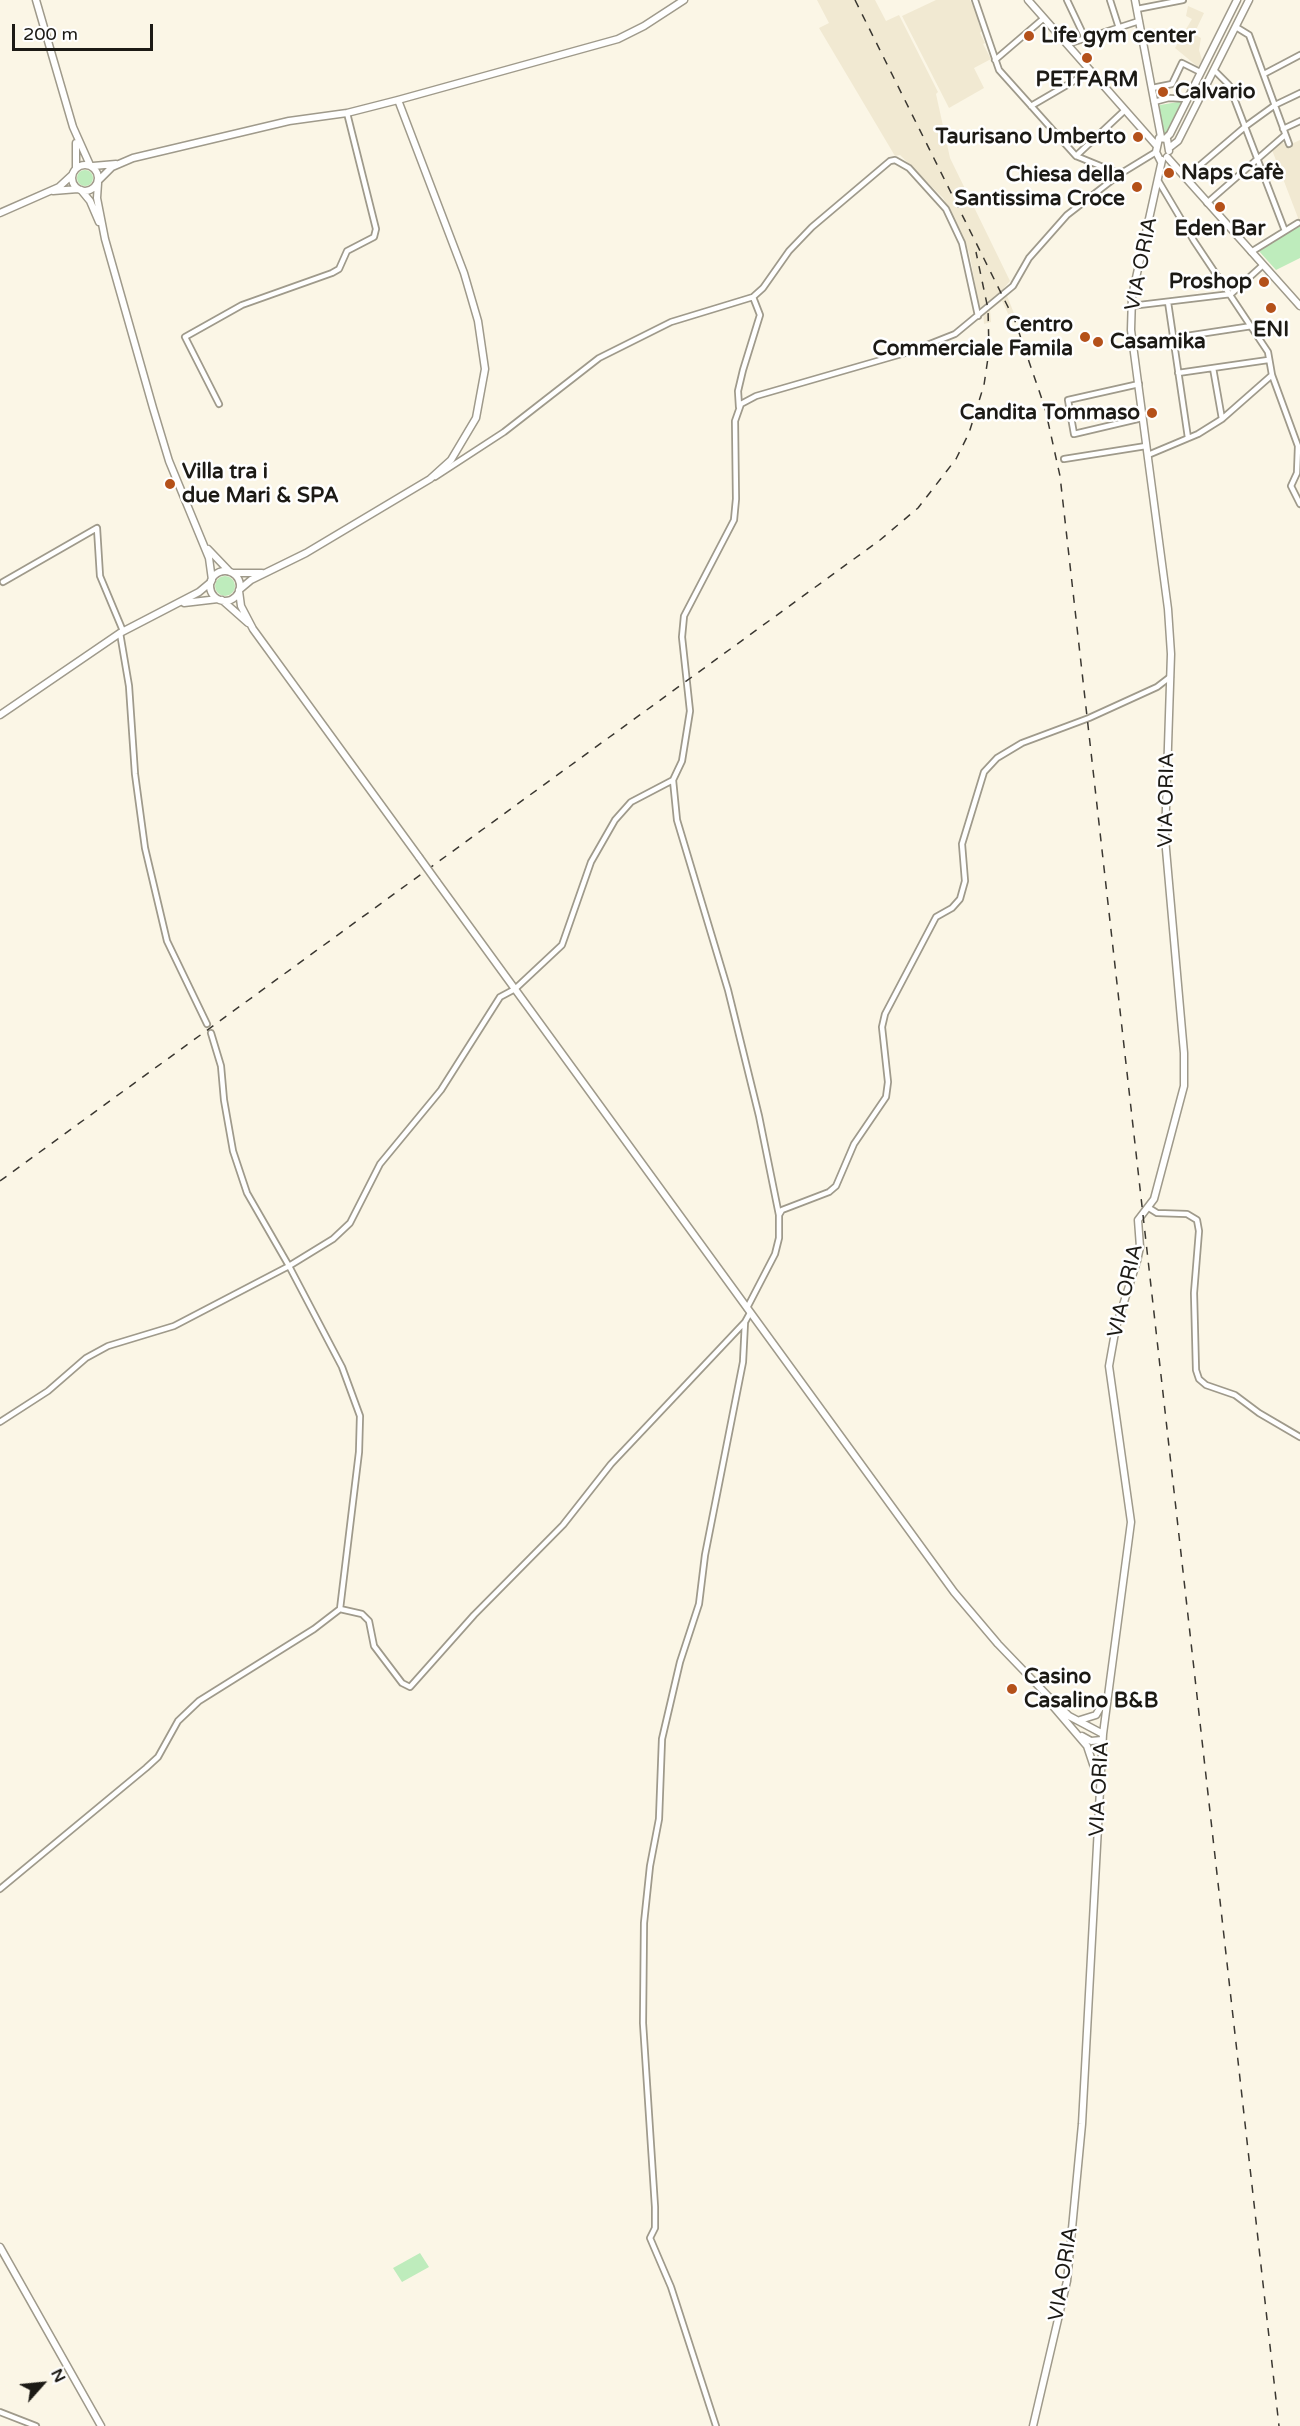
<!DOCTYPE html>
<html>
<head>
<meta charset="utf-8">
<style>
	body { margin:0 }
	#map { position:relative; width:1300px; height:2426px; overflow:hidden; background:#fbf6e6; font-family:"Varela Round",sans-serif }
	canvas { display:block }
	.north { position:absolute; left:12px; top:2354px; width:60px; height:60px; -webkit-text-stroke:4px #fff; paint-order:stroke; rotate:63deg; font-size:16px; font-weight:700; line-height:24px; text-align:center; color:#1c1a15 }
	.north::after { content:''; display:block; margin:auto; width:21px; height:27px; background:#1c1a15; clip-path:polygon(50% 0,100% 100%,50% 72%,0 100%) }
	.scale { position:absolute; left:12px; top:24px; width:141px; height:27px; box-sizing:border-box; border:3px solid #1c1a15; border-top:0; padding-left:8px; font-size:18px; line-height:21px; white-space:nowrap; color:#1c1a15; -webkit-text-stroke:4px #fff; paint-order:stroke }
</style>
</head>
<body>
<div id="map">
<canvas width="1300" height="2426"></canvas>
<div class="north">N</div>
<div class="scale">200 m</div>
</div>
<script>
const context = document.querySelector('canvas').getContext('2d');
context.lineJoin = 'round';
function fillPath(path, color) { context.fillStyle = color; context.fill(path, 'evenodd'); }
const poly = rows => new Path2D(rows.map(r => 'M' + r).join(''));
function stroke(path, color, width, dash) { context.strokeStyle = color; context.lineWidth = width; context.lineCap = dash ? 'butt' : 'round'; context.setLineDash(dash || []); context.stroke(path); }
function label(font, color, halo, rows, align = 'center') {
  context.font = font + ' "Varela Round",sans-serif'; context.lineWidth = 5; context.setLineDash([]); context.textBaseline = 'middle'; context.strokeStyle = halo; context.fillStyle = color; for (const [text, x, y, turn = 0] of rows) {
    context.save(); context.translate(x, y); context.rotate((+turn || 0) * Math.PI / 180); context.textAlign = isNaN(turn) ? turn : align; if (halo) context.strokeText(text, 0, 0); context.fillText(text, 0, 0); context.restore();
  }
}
fillPath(poly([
	[817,0,875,0,886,21,899,15,938,92,936,94,950,158,1010,281,1004,288,1015,316,1010,318,1002,301,990,310,991,322,984,324,983,310,979,306,970,256,964,238,943,198,900,155,895,156,819,28,829,23],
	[936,0,970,0,980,20,978,22,982,31,980,33,985,43,983,44,991,59,974,68,984,88,949,108,902,16],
	[1188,6,1204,13,1194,34,1201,38,1199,50,1202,60,1198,67,1175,48,1192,19,1186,16],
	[1300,140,1300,223,1272,150,1282,142,1287,146]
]), '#f1e9d2');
fillPath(poly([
	[1184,101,1167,134,1161,132,1158,108,1160,105],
	'77 178a8 8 0 1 1 16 0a8 8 0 1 1-16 0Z',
	[1300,226,1300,258,1276,270,1258,250],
	'215 586a10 10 0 1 1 20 0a10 10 0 1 1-20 0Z',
	[420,2253,429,2267,402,2282,393,2268]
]), '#beecbc');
const street = poly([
	[975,0,999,70,1076,156,1120,174],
	[1067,0,1085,38],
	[1110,0,1119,28],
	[1137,9,1183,0],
	[1236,27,1249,35,1289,144],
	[1068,44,1139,21],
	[995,60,1044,18],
	[1215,71,1229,85,1285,231],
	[1264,74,1300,55],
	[1152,88,1172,84,1182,63,1200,72],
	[1154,102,1169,98,1187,99],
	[1031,106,1091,71],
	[1283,129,1300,121],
	[1076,156,1125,110],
	[1185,178,1246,126,1275,105,1300,93],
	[1159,182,1194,241,1268,352,1272,375,1298,446,1297,473,1291,486,1300,504],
	[1207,203,1285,135],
	[1251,252,1298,223],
	[1168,302,1188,438],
	[1131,306,1231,294,1263,265],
	[1173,338,1252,326],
	[1213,368,1222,419],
	[1178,373,1268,360],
	[1139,384,1068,400,1074,434,1142,418],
	[219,404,185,337,242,305,332,273,339,269,347,251,374,237,376,229,347,113],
	[739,407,738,391,743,370,760,315,753,297],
	[1148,455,1198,434,1222,419,1272,375],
	[1064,459,1146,446],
	[435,477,504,432,599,358,671,322,753,297,763,288,789,251,812,227,890,161,895,160,909,168,946,209,962,243,978,316],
	[3,582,97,528,100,576,123,631],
	[120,633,129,686,135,774,145,848,167,941,207,1024],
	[673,780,677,820,728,990,759,1116,779,1215],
	[1149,1208,1157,1213,1187,1214,1197,1220,1199,1231,1194,1293,1196,1370,1199,1379,1206,1385,1235,1395,1259,1413,1300,1437],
	[747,1308,775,1254,779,1238,779,1215,782,1210,829,1192,836,1186,854,1144,886,1097,888,1082,882,1027,885,1014,936,917,952,908,960,899,965,881,962,844,984,772,997,758,1022,743,1089,718,1157,687,1170,677],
	[0,1422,48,1391,86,1358,108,1346,174,1326,289,1266,333,1239,350,1223,380,1164,441,1090,500,997,515,989,562,945,591,862,615,820,631,802,673,780,682,761,690,711,682,637,684,616,734,520,736,499,735,421,741,404,756,396,912,351,955,334,1013,286,1029,258,1067,215,1120,174,1156,152],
	[340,1609,362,1614,369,1621,374,1646,402,1683,410,1687,474,1615,563,1525,611,1464,745,1322,750,1313],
	[0,1889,146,1768,158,1757,178,1721,199,1701,314,1629,340,1609,359,1452,360,1416,342,1367,289,1266,247,1193,233,1151,224,1100,221,1066,211,1033],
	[0,2412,36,2426],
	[716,2426,671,2287,650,2238,655,2228,655,2207,643,2023,644,1923,650,1866,659,1819,662,1739,680,1662,699,1604,705,1555,743,1362,745,1322]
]);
const secondary = poly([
	[36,0,73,127,90,165],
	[1028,0,1156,145],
	[1135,0,1161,137],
	[1166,138,1170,134,1237,0],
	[1169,148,1178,141,1249,0],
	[1167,157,1300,306],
	[1161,162,1156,152,1159,138,1167,139,1169,151],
	'72 178a13 13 0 1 1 26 0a13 13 0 1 1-26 0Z',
	[93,166,116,164],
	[76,168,76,143],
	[99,180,112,167,133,158,289,121,347,113,398,100,618,39,644,26,684,0],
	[98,183,97,198,105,239,153,408,169,461,209,558,212,580],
	[81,190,90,201,99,222],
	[53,191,78,189],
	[0,213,59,187,72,175],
	[208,549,230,572],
	'210 586a15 15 0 1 1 30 0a15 15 0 1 1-30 0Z',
	[233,573,262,573],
	[239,590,251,580,306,553,430,479,451,460,476,418,485,369,478,321,464,273,398,100],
	[239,591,241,606,253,629,419,857],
	[222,600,248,623],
	[184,603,218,599],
	[0,715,120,633,199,592,211,582],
	[437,882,954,1592,998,1644,1049,1697,1069,1716,1103,1734],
	[1052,1705,1087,1746,1097,1776],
	[1080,1720,1096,1715,1104,1701],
	[1082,1736,1091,1741,1102,1740],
	[0,2247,101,2426],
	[1033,2426,1067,2281,1082,2124,1103,1734,1131,1522,1109,1366,1116,1327,1137,1261,1140,1247,1138,1220,1154,1199,1184,1086,1184,1053,1165,838,1171,654,1168,609,1131,330,1132,296,1162,160]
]);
stroke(street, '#9f9a8b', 8);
stroke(secondary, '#9f9a8b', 9);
stroke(street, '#fff', 4.5);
stroke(secondary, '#fff', 6);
stroke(poly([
	[855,0,1015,321,1045,408,1060,476,1279,2426],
	[0,1181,880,540,918,508,956,459,969,433,984,385,989,351,988,309,976,252]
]), '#3a3731', 1.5, [8, 8]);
const secondaryBridge = poly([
	[419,857,437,882]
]);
stroke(secondaryBridge, '#9f9a8b', 9, []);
stroke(secondaryBridge, '#fff', 6);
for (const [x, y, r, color] of [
	[1029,36,6,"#b4511a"],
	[1087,58,6,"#b4511a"],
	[1163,92,6,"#b4511a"],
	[1138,137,6,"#b4511a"],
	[1169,173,6,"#b4511a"],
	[1137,187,6,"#b4511a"],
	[1220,207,6,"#b4511a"],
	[1264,282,6,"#b4511a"],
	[1271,308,6,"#b4511a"],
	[1085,337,6,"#b4511a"],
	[1098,342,6,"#b4511a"],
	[1152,413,6,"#b4511a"],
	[170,484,6,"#b4511a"],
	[1012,1689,6,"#b4511a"]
]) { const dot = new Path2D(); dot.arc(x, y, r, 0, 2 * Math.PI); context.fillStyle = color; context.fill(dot); stroke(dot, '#fff', 2); }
label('bold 21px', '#1c1a15', '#fff', [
	["Life gym center",1041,36],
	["PETFARM",1087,80,"center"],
	["Calvario",1175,92],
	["Taurisano Umberto",1126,137,"right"],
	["Naps Cafè",1181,173],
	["Chiesa della",1125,175,"right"],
	["Santissima Croce",1125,199,"right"],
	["Eden Bar",1220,229,"center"],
	["Proshop",1252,282,"right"],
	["Centro",1073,325,"right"],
	["Commerciale Famila",1073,349,"right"],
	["ENI",1271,330,"center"],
	["Casamika",1110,342],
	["Candita Tommaso",1140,413,"right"],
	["Villa tra i",182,472],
	["due Mari & SPA",182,496],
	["Casino",1024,1677],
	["Casalino B&B",1024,1701]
], 'left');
label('21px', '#1c1a15', '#fff', [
	["VIA ORIA",1142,264,-79],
	["VIA ORIA",1167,800,-89],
	["VIA ORIA",1126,1291,-77],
	["VIA ORIA",1100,1789,-87],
	["VIA ORIA",1064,2274,-81]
]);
</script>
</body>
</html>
